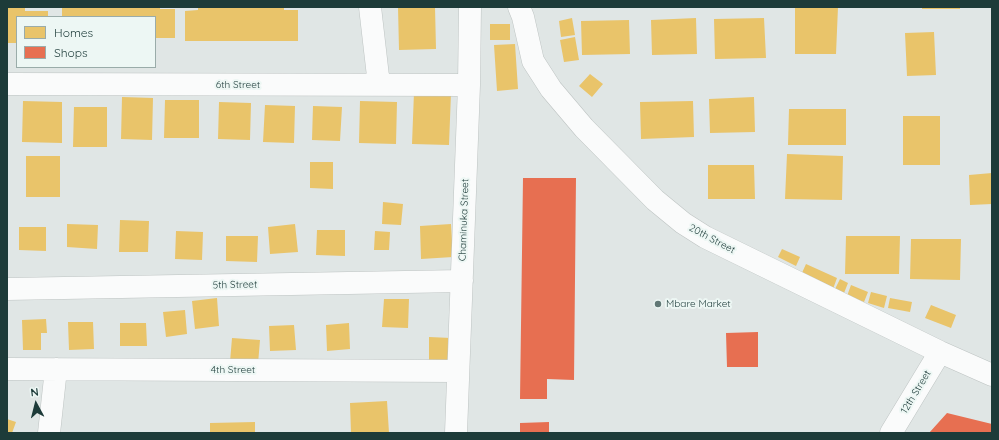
<!DOCTYPE html>
<html>
<head>
<meta charset="utf-8">
<style>
	body { margin:0 }
	#map { position:relative; width:999px; height:440px; overflow:hidden; background:#e0e6e5; font-family:Quicksand,sans-serif }
	canvas { display:block }
	.frame { position:absolute; inset:0; border:8px solid #1d3b39; pointer-events:none }
	.legend { position:absolute; left:16px; top:16px; width:140px; height:52px; box-sizing:border-box; background:#edf7f4; border:1px solid #9aaca9; margin:0; padding:5px 7px; list-style:none; font-size:12px; color:#1d3b39 }
	.legend li { display:flex; align-items:center; gap:8px; height:20px }
	.legend b { width:20px; border:1px solid #9aaca9 }
	.north { position:absolute; left:16px; top:384px; width:40px; height:40px; -webkit-text-stroke:3px #edf7f4; paint-order:stroke; rotate:353deg; font-size:11px; font-weight:700; line-height:16px; text-align:center; color:#1d3b39 }
	.north::after { content:''; display:block; margin:auto; width:14px; height:18px; background:#1d3b39; clip-path:polygon(50% 0,100% 100%,50% 72%,0 100%) }
</style>
</head>
<body>
<div id="map">
<canvas width="999" height="440"></canvas>
<div class="frame"></div>
<ul class="legend">
<li><b style="height:11px;background:#e9c46a"></b>Homes</li>
<li><b style="height:11px;background:#e76f51"></b>Shops</li>
</ul>
<div class="north">N</div>
</div>
<script>
const context = document.querySelector('canvas').getContext('2d');
context.lineJoin = 'round';
function fillPath(path, color) { context.fillStyle = color; context.fill(path, 'evenodd'); }
const poly = rows => new Path2D(rows.map(r => 'M' + r).join(''));
function stroke(path, color, width, dash) { context.strokeStyle = color; context.lineWidth = width; context.lineCap = dash ? 'butt' : 'round'; context.setLineDash(dash || []); context.stroke(path); }
function label(font, color, halo, rows, align = 'center') {
  context.font = font + ' Quicksand,sans-serif'; context.lineWidth = 4; context.setLineDash([]); context.textBaseline = 'middle'; context.strokeStyle = halo; context.fillStyle = color; for (const [text, x, y, turn = 0] of rows) {
    context.save(); context.translate(x, y); context.rotate((+turn || 0) * Math.PI / 180); context.textAlign = isNaN(turn) ? turn : align; if (halo) context.strokeText(text, 0, 0); context.fillText(text, 0, 0); context.restore();
  }
}
fillPath(poly([
	[7,7,25,7,25,11,48,11,48,17,17,17,17,43,7,43],
	[79,7,160,7,160,9,175,9,175,38,155,38,155,17,62,17,62,8,79,8],
	[198,7,284,7,284,10,298,10,298,41,185,41,185,11,198,10],
	[398,7,435,7,436,49,399,50],
	[795,7,838,7,836,54,795,54],
	[922,7,960,7,960,9,922,9],
	[572,18,575,35,561,37,559,21],
	[696,18,697,54,652,55,651,20],
	[764,18,766,58,715,59,714,19],
	[629,20,630,54,582,55,581,21],
	[490,24,510,24,510,40,490,40],
	[934,32,936,75,907,76,905,33],
	[575,37,579,60,564,62,560,40],
	[515,44,518,89,497,91,494,45],
	[590,74,603,84,592,97,579,86],
	[414,92,451,93,449,145,412,144],
	[122,97,153,98,152,140,121,139],
	[754,97,755,132,710,133,709,99],
	[165,100,199,100,199,138,164,138],
	[23,101,62,102,62,143,22,142],
	[360,101,397,102,396,144,359,143],
	[693,101,694,137,641,139,640,102],
	[219,102,251,103,250,140,218,139],
	[265,105,295,106,294,143,263,142],
	[313,106,342,107,340,141,312,140],
	[74,107,107,107,107,147,73,147],
	[789,109,846,109,846,145,788,145],
	[903,116,940,116,940,165,903,165],
	[787,154,843,156,842,200,785,199],
	[26,156,60,156,60,197,26,197],
	[310,162,333,162,333,189,310,188],
	[708,165,754,165,755,199,708,199],
	[992,173,992,204,970,205,969,175],
	[383,202,403,204,401,225,382,224],
	[120,220,149,221,148,252,119,252],
	[67,224,98,225,97,249,67,247],
	[295,224,298,252,270,254,268,227],
	[451,224,453,257,421,259,420,226],
	[19,227,46,227,46,251,19,250],
	[317,230,345,230,345,256,316,255],
	[176,231,203,232,202,260,175,259],
	[375,231,390,232,389,250,374,250],
	[226,236,258,236,257,262,226,261],
	[846,236,900,236,899,274,845,274],
	[911,239,961,239,960,280,910,279],
	[782,249,800,257,796,266,778,257],
	[806,264,837,278,833,289,801,275],
	[840,279,848,283,844,293,835,289],
	[851,285,868,292,864,302,847,296],
	[871,292,887,296,884,308,868,303],
	[217,298,219,326,195,329,192,301],
	[890,298,912,302,910,312,888,308],
	[384,299,409,299,408,328,382,327],
	[931,305,956,315,951,328,925,318],
	[185,310,187,334,166,337,163,312],
	[46,319,47,333,41,333,41,350,23,350,22,320],
	[68,322,93,322,94,349,69,350],
	[120,323,146,323,147,346,120,346],
	[349,323,350,349,327,351,326,325],
	[294,325,296,350,270,351,269,326],
	[429,337,451,338,450,364,429,363],
	[232,338,260,340,258,364,230,362],
	[387,401,389,433,351,433,350,403],
	[7,419,16,422,12,433,7,433],
	[255,422,255,433,210,433,210,423]
]), '#e9c46a');
fillPath(poly([
	[523,178,576,178,574,380,547,379,547,399,520,399],
	[758,332,758,367,727,367,726,333],
	[947,413,992,424,992,433,929,433],
	[549,422,549,433,520,433,520,423]
]), '#e76f51');
const minor = poly([
	[370,7,379,85],
	[519,7,523,17,533,61,551,89,584,128,655,200,683,223,705,237,940,352,992,375],
	[7,84,469,85],
	[7,289,462,281],
	[7,369,458,371],
	[49,433,56,369],
	[456,433,469,85,470,7],
	[891,433,940,352]
]);
stroke(minor, '#bdc3c2', 23);
stroke(minor, '#fafbfb', 22);
for (const [x, y, r, color] of [
	[658,304,4,"#617775"]
]) { const dot = new Path2D(); dot.arc(x, y, r, 0, 2 * Math.PI); context.fillStyle = color; context.fill(dot); stroke(dot, '#edf7f4', 1.5); }
label('10px', '#1d3b39', '#edf7f4', [
	["6th Street",238,85],
	["Chaminuka Street",464,220,-88],
	["20th Street",712,239,28],
	["5th Street",235,285,-1],
	["4th Street",233,370],
	["12th Street",916,392,-59]
]);
label('10px', '#1d3b39', '#edf7f4', [
	["Mbare Market",666,304]
], 'left');
</script>
</body>
</html>
